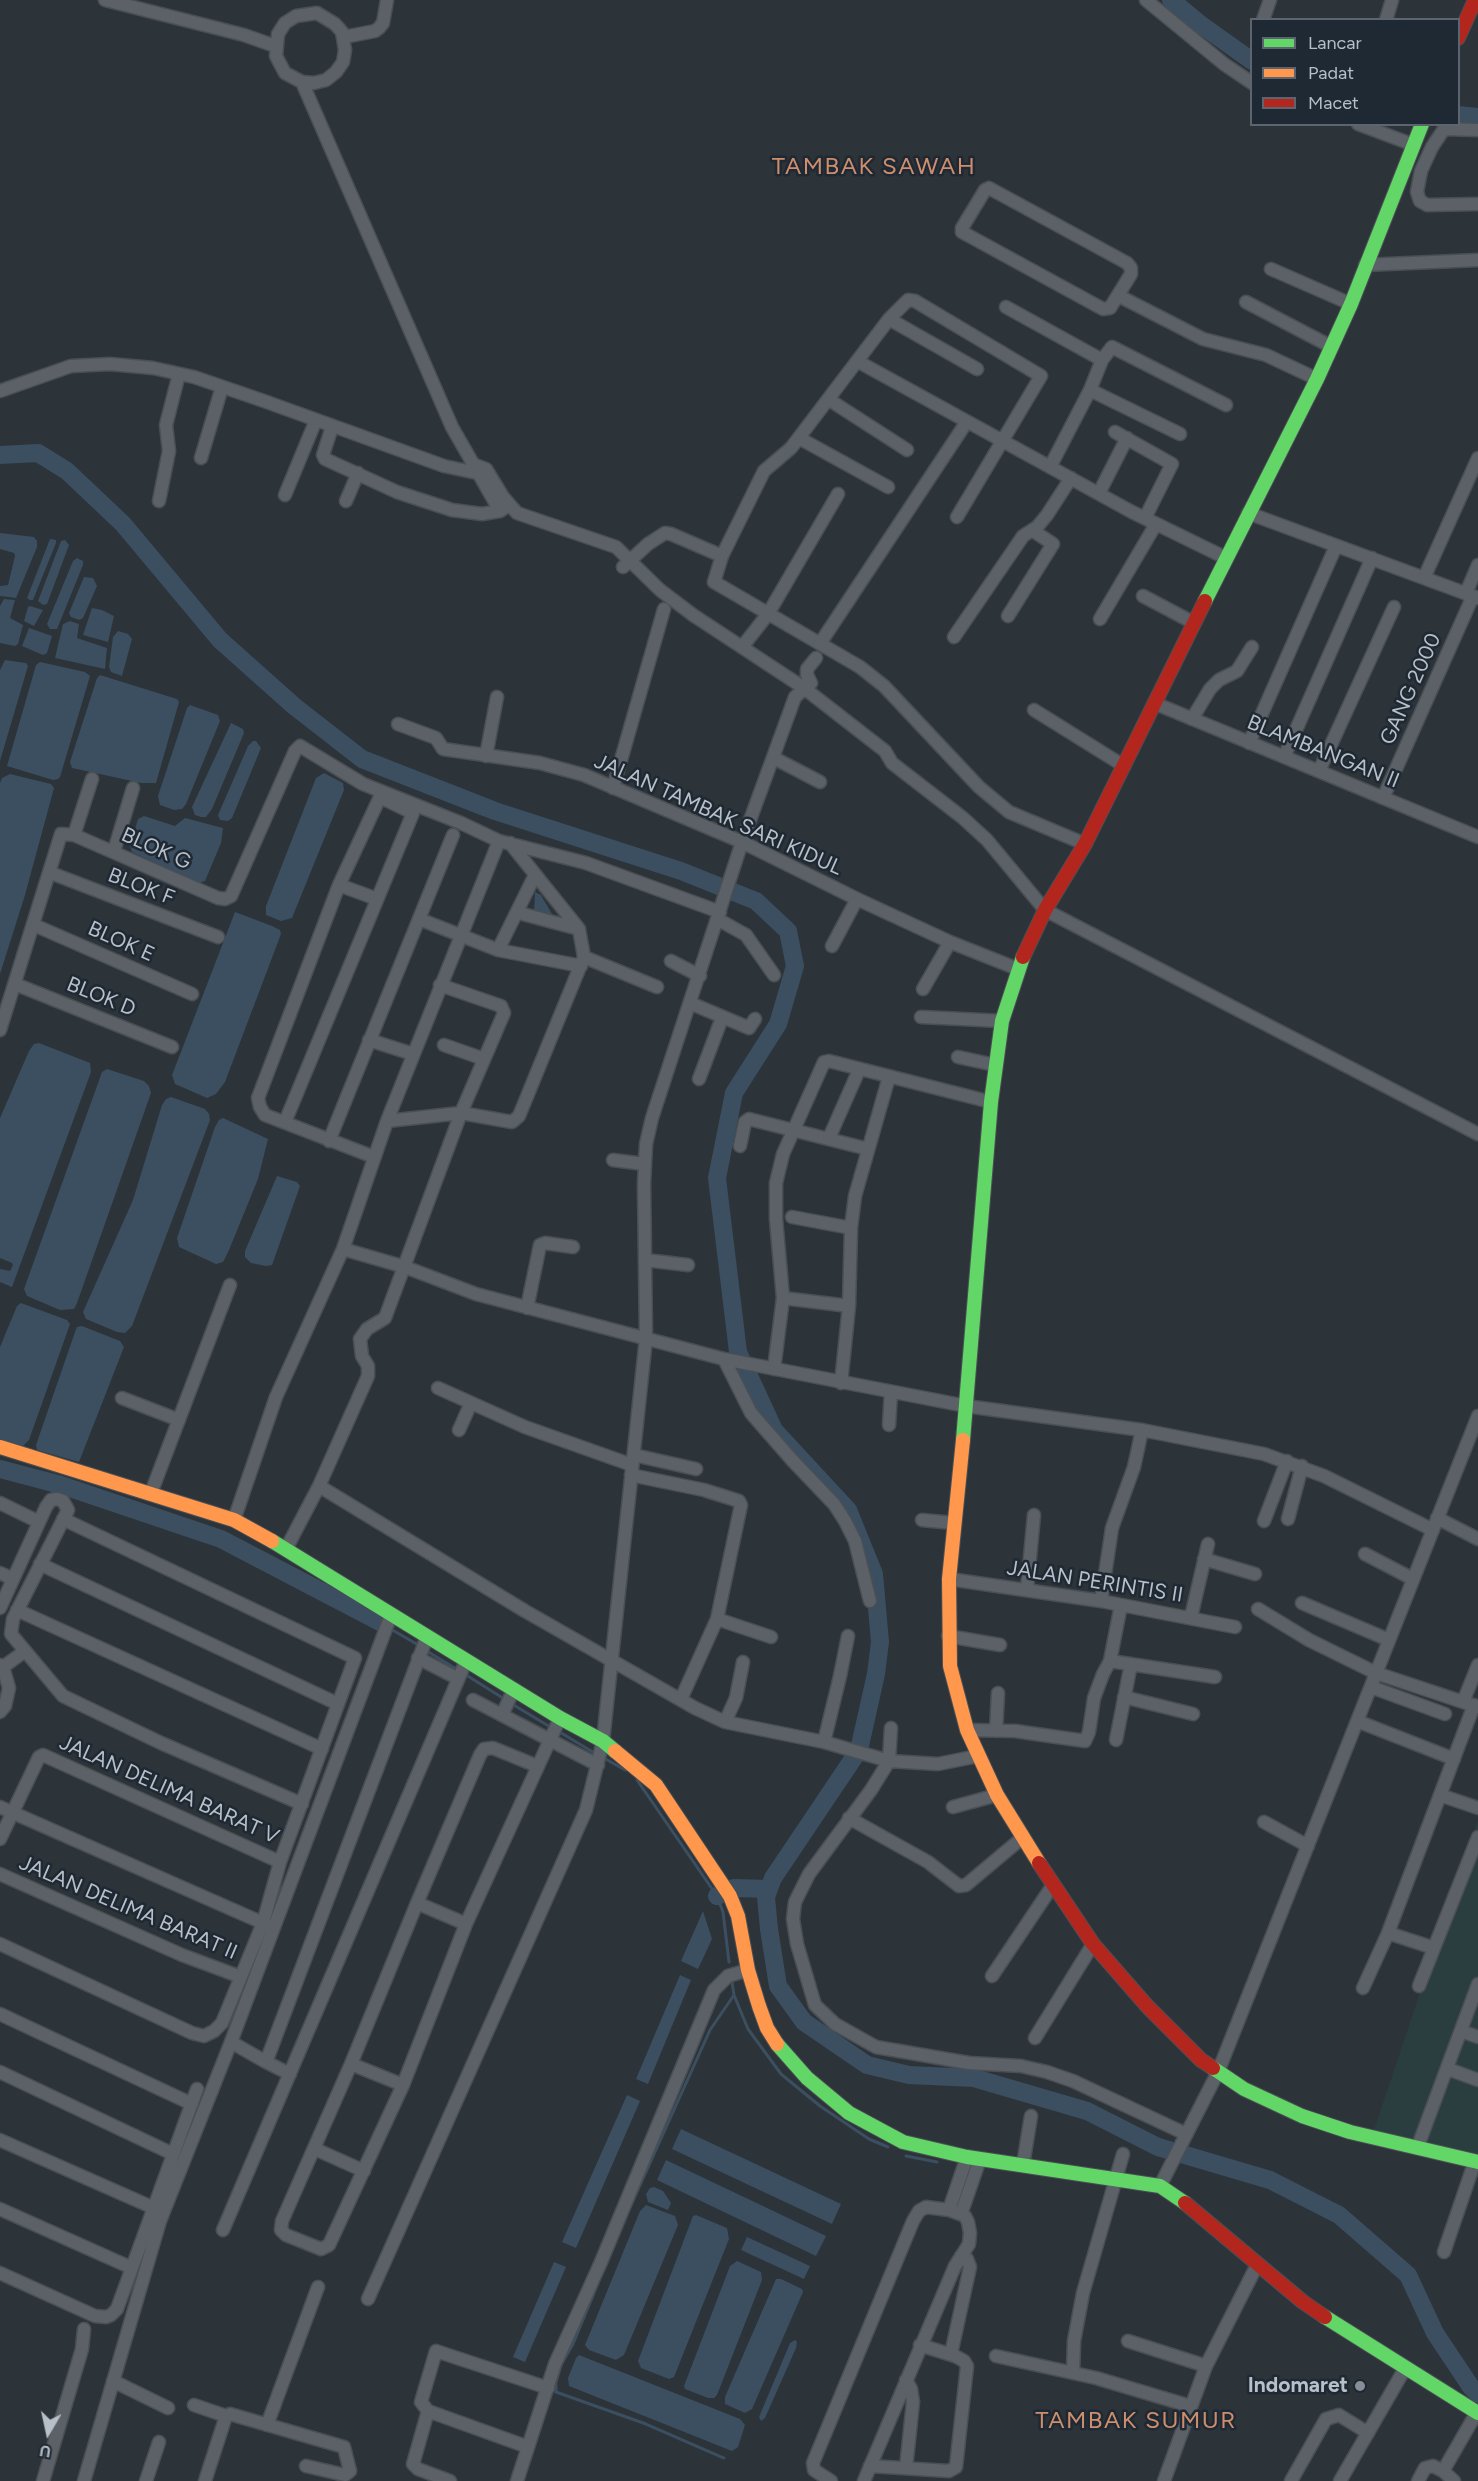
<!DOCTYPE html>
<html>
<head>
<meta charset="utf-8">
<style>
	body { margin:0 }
	#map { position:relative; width:1478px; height:2481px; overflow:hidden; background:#2c3339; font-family:Figtree,sans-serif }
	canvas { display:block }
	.legend { position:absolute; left:1250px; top:18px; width:210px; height:108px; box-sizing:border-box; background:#1f2933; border:2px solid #5c656f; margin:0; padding:8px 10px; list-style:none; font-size:18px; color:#b7bfc9 }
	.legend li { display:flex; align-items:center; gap:12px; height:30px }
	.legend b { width:30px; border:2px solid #5c656f }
	.north { position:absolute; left:18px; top:2403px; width:60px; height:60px; -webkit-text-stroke:4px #1f2933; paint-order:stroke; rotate:189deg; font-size:16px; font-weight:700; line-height:24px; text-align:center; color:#b7bfc9 }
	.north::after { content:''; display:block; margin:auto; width:21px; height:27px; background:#b7bfc9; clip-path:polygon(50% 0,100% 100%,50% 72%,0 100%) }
</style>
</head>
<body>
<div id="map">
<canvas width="1478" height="2481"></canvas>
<ul class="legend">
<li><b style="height:8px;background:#63d668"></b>Lancar</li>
<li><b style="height:8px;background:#ff974d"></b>Padat</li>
<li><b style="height:8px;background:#b3261e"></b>Macet</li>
</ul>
<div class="north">U</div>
</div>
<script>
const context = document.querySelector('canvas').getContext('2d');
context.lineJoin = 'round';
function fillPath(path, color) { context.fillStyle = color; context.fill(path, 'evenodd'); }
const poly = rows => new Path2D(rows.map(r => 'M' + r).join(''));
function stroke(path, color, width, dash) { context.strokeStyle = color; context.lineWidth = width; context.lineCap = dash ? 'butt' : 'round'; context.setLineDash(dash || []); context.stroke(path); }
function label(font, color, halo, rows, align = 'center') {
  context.font = font + ' Figtree,sans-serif'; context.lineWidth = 5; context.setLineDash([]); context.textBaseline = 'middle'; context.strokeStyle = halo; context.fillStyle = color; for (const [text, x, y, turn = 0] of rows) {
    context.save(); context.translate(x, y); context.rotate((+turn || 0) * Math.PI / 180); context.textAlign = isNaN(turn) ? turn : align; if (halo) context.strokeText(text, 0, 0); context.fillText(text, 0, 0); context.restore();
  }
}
fillPath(poly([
	[1478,1820,1478,2162,1372,2136]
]), '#2a3e3f');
fillPath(poly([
	[0,533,34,537,37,541,37,547,16,598,0,596,0,586,8,585,15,556,14,553,0,549],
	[50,539,56,540,56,543,33,600,30,600,27,598],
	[65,540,69,545,47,604,43,605,38,601,61,541],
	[77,558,83,561,83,565,57,629,50,629,47,624,73,561],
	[84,577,93,578,97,586,83,618,79,620,71,617,69,613],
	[4,599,15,600,10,618,23,625,18,644,15,646,0,643,0,606],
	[30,606,43,610,34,626,24,621,28,607],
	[92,608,102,610,114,616,108,642,83,635],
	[70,621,79,624,77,638,107,648,105,669,55,658,63,624],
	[29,628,52,636,47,653,43,655,22,646],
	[118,631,128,634,132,639,122,676,111,672,109,667,113,637],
	[5,660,26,663,28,666,0,761,0,670],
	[40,662,85,672,90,676,60,777,58,779,53,780,7,766,36,665],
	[100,675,177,699,179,702,156,783,141,783,72,768,70,762,97,678],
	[190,705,218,715,220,721,186,804,182,809,174,810,160,805,158,796,187,708],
	[231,723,243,729,244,733,212,809,206,817,201,817,195,815,192,807],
	[253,741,256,741,261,748,232,818,228,821,220,820,218,815,248,746],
	[324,773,343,783,344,790,292,918,281,921,266,915,266,906,316,778],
	[10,774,51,784,54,788,25,895,0,974,0,783,2,778],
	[144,816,175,826,185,818,223,828,221,843,205,881,198,883,132,852,130,846,138,819],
	[535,892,541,895,556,921,534,913],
	[235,912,272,926,280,930,281,934,225,1082,216,1094,207,1098,175,1084,172,1075],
	[39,1043,90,1063,91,1072,12,1287,0,1282,0,1269,10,1271,13,1265,12,1263,0,1258,0,1118,29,1051,34,1044],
	[107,1069,144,1081,149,1086,151,1093,77,1303,74,1309,60,1310,27,1296,24,1289,102,1072],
	[171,1097,205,1109,209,1114,210,1120,132,1326,125,1333,117,1332,86,1319,83,1312,133,1200,162,1105,166,1099],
	[223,1118,268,1139,258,1179,229,1250,223,1262,216,1264,179,1247,177,1238,215,1127,219,1120],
	[277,1176,297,1182,300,1186,272,1265,266,1266,251,1263,245,1257,245,1251],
	[21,1303,67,1320,70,1324,29,1440,22,1447,0,1441,0,1347,17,1306],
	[82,1326,120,1341,124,1347,79,1462,37,1450,36,1445,75,1332,77,1327],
	[703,1911,712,1939,698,1969,681,1961],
	[680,1975,691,1980,648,2084,636,2079],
	[627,2095,640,2101,576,2248,562,2242],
	[681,2129,841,2204,832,2224,672,2149],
	[666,2160,826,2236,816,2256,657,2180],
	[654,2187,663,2191,671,2203,668,2210,648,2202,646,2194,650,2188],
	[646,2205,675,2216,678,2225,624,2355,616,2360,589,2350,585,2345,640,2211],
	[696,2215,727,2228,729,2239,674,2377,669,2379,641,2368,638,2361,693,2216],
	[747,2237,810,2266,804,2279,741,2250],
	[737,2261,761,2272,762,2280,717,2395,714,2398,708,2398,685,2389,684,2386,730,2266],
	[554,2262,566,2267,525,2362,513,2357],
	[776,2279,781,2279,802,2289,803,2292,752,2409,745,2413,725,2404,725,2397],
	[795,2340,797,2342,796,2348,765,2418,761,2421,759,2417,790,2343],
	[579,2355,740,2419,745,2425,738,2447,732,2451,569,2386,568,2378,576,2358]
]), '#3b4f61');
stroke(poly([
	[389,1628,420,1646],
	[425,1650,458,1670],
	[463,1673,506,1700],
	[512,1704,552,1728],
	[558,1731,596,1754],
	[602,1757,625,1770],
	[637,1780,717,1896,723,1912,729,1962],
	[732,1982,734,1995,748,2029,781,2074,820,2106,869,2139,888,2147],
	[906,2156,937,2162],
	[632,2203,710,2030,734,1995],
	[599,2281,573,2344,561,2365,556,2382,556,2392,646,2424,724,2458]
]), '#3b4f61', 3);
stroke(poly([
	[1171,0,1200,24,1252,61],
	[1458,115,1478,117],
	[0,455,38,453,67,471,123,524,220,640,294,706,362,759,495,811,681,871,756,901,788,931,795,966,778,1024,734,1093,717,1178,738,1352,774,1430,848,1510,874,1574,880,1642,876,1674,859,1750,773,1878,766,1897,769,1929,778,1986,804,2022,867,2065,909,2075,974,2078,1087,2111,1158,2147,1270,2180,1339,2215,1408,2275,1435,2333,1471,2387,1478,2394],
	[0,1469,61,1485,221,1539,380,1622],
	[717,1896,734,1888,769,1889]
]), '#3b4f61', 18);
const street = poly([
	[105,0,244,35,275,46],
	[1146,0,1224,64,1252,83],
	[1263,20,1270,0],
	[1386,20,1392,0],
	[344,37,375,31,379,28,383,23,387,0],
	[302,82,314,83,326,80,336,72,343,62,345,50,342,32,335,24,317,13,296,16,285,23,278,34,276,56,285,73,302,82,452,427,500,511],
	[1358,124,1414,145],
	[1478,130,1444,129,1432,147,1421,171,1417,192,1420,201,1427,205,1478,204],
	[989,188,1127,263,1131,268,1131,274,1110,308,1103,309,962,232,962,228,985,190,989,188],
	[1365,265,1478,260],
	[1271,269,1351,304],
	[1119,296,1203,339,1266,355,1317,379],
	[1246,302,1332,347],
	[1006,307,1102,360],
	[889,319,977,369],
	[857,361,1132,512,1226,558],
	[1090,390,1180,434],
	[0,391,71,366,110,364,153,368,194,377,264,401,444,466,477,473,483,471],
	[828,399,907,450],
	[332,427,323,455,325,459,397,492,452,510,482,514,500,511,506,507],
	[1115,432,1172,464,1145,518],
	[799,438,888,487],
	[201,458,222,387],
	[475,465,486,469,503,497,517,513,616,547,660,590,693,615,804,688,885,751,892,763,963,818,987,840,1045,910,1478,1134],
	[1050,467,1090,390,1102,360,1112,347,1226,405],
	[1099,493,1127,438],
	[285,495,316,420],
	[159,501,169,451,166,425,179,374],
	[346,501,358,473],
	[1248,513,1478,598],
	[957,517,1041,376,915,301,908,300,889,319,791,448,764,471,722,556,714,582,860,667,884,686,979,787,1009,812,1085,844],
	[623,567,648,544,665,533,671,534,722,556],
	[1424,578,1478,458],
	[1466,593,1478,565],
	[1143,596,1194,623],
	[1008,616,1053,544,1032,530],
	[1100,619,1156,524],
	[954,637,1023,536,1037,527,1047,515,1071,478],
	[821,642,966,423],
	[742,647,768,614,838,494],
	[1154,703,1478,837],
	[1034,710,1124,766],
	[1192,719,1210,689,1219,680,1237,671,1252,647],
	[398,724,436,738,443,749,540,763,584,775,742,842,857,899,950,942,1018,969],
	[1249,743,1336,546],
	[486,756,497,697],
	[1284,757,1372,558],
	[774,758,820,782],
	[1319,771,1394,607],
	[613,788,664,609],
	[1383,798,1473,596],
	[74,835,92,779],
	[114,851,133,788],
	[51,873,218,937],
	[339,885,377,899],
	[519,913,579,929],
	[419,919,498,950,581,966],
	[719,920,746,935,774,975],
	[34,925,192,994],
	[832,946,857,899],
	[498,950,535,875],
	[584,957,657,987],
	[671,961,700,976],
	[15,984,172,1047],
	[923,989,950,942],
	[690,1003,749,1028,755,1019],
	[921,1017,1002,1021],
	[0,1030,61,834,74,835,218,898,225,899,231,896,295,751,300,746,363,784,461,823,499,841,586,863,720,912],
	[369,1040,413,1054],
	[444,1045,484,1059],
	[958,1057,995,1065],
	[699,1079,722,1018],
	[387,1121,461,1113,512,1122,519,1116,584,957,579,929,510,843],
	[285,1122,413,813,380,797,339,885,258,1098,260,1107,265,1115,374,1157],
	[829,1138,859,1070],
	[329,1141,453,835],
	[740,1146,745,1122,749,1119,868,1149],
	[613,1160,644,1164],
	[792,1217,851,1228],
	[343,1249,405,1267,476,1294,724,1359,966,1406,1142,1430,1264,1454,1324,1476,1433,1530],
	[645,1260,688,1265],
	[783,1298,849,1306],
	[527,1308,540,1245,545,1243,573,1247],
	[724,1359,751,1413,792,1460,834,1504,845,1521,855,1541,870,1601],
	[774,1369,783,1298,776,1219,776,1183,783,1154,824,1062,829,1061,991,1102],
	[841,1383,849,1306,851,1228,855,1196,889,1077],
	[438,1388,525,1427,632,1465],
	[122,1398,179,1420],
	[889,1425,891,1392],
	[459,1430,471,1403],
	[634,1455,696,1469],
	[631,1475,704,1490,739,1501,741,1505,717,1619,681,1699],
	[319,1486,525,1611,695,1708,725,1722,824,1742,889,1761,938,1764,978,1756],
	[151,1493,230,1285],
	[0,1503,39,1522],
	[1437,1518,1478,1539],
	[1288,1519,1302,1466],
	[234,1520,276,1397,343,1249,387,1121,499,841],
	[922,1520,953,1523],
	[1264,1521,1287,1461],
	[286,1549,319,1486,368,1376,368,1366,362,1356,360,1339,367,1329,385,1318,461,1113,504,1013,501,1006,440,985],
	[1365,1554,1413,1579],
	[1204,1559,1255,1574],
	[40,1564,338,1704],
	[0,1573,13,1579],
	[949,1579,1101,1601,1235,1627],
	[1027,1589,1034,1515],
	[1101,1601,1112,1528,1134,1467,1142,1430],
	[1302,1603,1389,1640],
	[0,1608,46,1507,51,1500,57,1499,63,1501,68,1510,13,1619,11,1634,63,1696,161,1743,302,1804],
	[1258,1609,1309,1640,1376,1673,1478,1707],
	[17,1610,322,1749],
	[1191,1617,1208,1544],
	[717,1619,771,1637],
	[948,1636,1000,1645],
	[418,1658,457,1678],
	[1110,1661,1215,1677],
	[0,1665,3,1667,9,1688,5,1706,0,1712],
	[3,1667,25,1651],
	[1371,1687,1445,1714],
	[1124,1697,1193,1714],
	[473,1700,598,1765],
	[1463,1702,1478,1665],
	[502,1715,514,1689],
	[1357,1721,1454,1759],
	[725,1722,736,1698,743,1662],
	[891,1728,889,1761,871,1790,809,1874,795,1902,793,1919,797,1944,815,2005,835,2024,876,2047,969,2063,1021,2066,1047,2072,1073,2081,1186,2134],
	[967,1730,1015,1731,1085,1741,1089,1732,1094,1698,1103,1674,1110,1661,1121,1605],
	[996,1731,998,1693],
	[1116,1740,1131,1664],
	[824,1742,840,1676,848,1636],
	[537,1766,493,1748,484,1749,480,1755,417,1903,351,2064,282,2221,281,2230,286,2235,321,2249,329,2245,403,2085,466,1924,560,1718],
	[1440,1795,1478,1808],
	[0,1807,263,1923],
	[953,1807,997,1795],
	[849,1818,928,1862,959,1886,966,1885,1022,1838],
	[1264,1822,1308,1846],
	[0,1839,39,1757,43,1755,280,1862],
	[0,1874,182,1955,241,1977],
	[417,1903,466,1924],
	[1388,1933,1434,1948],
	[0,1944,192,2033,204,2036,214,2031,222,2023,263,1923,280,1862,355,1658,63,1519],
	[992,1976,1053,1885],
	[1419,1986,1478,1837],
	[1363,1988,1388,1933,1474,1705],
	[0,2014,192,2104],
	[1461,2031,1478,2037],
	[1035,2038,1093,1944],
	[231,2042,266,2062],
	[351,2064,403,2085],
	[1448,2069,1478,2080],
	[0,2072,173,2154],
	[290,2074,266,2062,427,1637],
	[0,2140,154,2208],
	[1418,2146,1478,1984],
	[315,2149,364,2171],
	[1023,2165,1031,2116],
	[1160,2186,1218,2072,1478,1416],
	[0,2209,132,2268],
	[949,2210,967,2157],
	[961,2214,980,2159],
	[223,2230,466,1661],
	[1444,2252,1475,2161],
	[0,2273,95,2316,106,2317,111,2315,117,2309,197,2089],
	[368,2299,586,1810,603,1741,646,1338,644,1184,646,1144,652,1118,742,842,795,697,811,683,807,675,807,669,816,658],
	[1128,2341,1206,2366],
	[951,2354,970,2267,967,2259,961,2256],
	[996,2356,1096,2378,1190,2406],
	[1073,2373,1074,2341,1083,2293,1123,2154],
	[113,2381,168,2408],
	[194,2405,226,2416],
	[428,2411,421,2402,436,2351,548,2388],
	[267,2425,318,2287],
	[870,2466,949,2471,956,2467,967,2366,964,2361,955,2356,920,2345],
	[906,2468,913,2402,911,2389,906,2380],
	[1443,2471,1477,2412],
	[43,2481,82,2349,84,2329],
	[84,2481,160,2221,231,2042,391,1615],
	[146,2481,159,2442],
	[205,2481,226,2416,230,2414,344,2447,350,2471,345,2475,306,2466],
	[450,2481,418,2469,413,2464,428,2411,528,2447],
	[517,2481,555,2364,601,2262,714,1990,728,1976,748,1970],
	[831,2481,814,2470,813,2463,913,2221,919,2211,926,2207,949,2210,965,2216,968,2222,970,2233,969,2244,955,2266,864,2481],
	[1164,2481,1206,2366,1257,2265],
	[1291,2481,1326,2419,1339,2415,1368,2433],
	[1340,2481,1403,2372],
	[1418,2481,1425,2468,1433,2466,1443,2471,1454,2481]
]);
const fast = poly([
	[1205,601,1317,379,1351,304,1422,124],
	[963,1440,991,1102,1002,1021,1023,957],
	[272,1541,560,1718,603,1741,615,1751],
	[777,2044,807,2078,849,2113,903,2142,967,2157,1160,2186,1185,2203],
	[1213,2068,1244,2089,1302,2116,1350,2132,1478,2162],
	[1325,2317,1478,2413]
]);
const slow = poly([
	[963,1440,949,1579,950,1666,967,1730,997,1795,1039,1863],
	[0,1447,234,1520,272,1541],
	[615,1751,656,1785,730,1896,738,1916,748,1970,759,2006,767,2028,777,2044]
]);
const jam = poly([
	[1458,38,1475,0],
	[1023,957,1045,910,1085,844,1205,601],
	[1039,1863,1093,1944,1147,2006,1201,2060,1213,2068],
	[1185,2203,1303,2302,1325,2317]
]);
stroke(street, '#4a4f54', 15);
stroke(fast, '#4a4f54', 16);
stroke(slow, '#4a4f54', 16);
stroke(jam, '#4a4f54', 16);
stroke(street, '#5c6067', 12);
stroke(fast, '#63d668', 14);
stroke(slow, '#ff974d', 14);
stroke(jam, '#b3261e', 14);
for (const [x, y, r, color] of [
	[1360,2386,6,"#868e97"]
]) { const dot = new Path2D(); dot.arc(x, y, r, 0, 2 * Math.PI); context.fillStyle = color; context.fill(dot); stroke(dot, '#1f2933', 2); }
label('21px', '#b7bfc9', '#1f2933', [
	["GANG 2000",1411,689,-66],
	["BLAMBANGAN II",1323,752,22],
	["JALAN TAMBAK SARI KIDUL",718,815,24],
	["BLOK G",156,849,24],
	["BLOK F",141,887,21],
	["BLOK E",121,942,24],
	["BLOK D",101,997,22],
	["JALAN PERINTIS II",1095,1582,9],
	["JALAN DELIMA BARAT V",169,1790,24],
	["JALAN DELIMA BARAT II",128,1908,23]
]);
label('bold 21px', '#b7bfc9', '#1f2933', [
	["Indomaret",1348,2386]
], 'right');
context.letterSpacing = '1.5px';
label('24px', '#ce8e6d', '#1f2933', [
	["TAMBAK SAWAH",874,167],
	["TAMBAK SUMUR",1136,2421]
]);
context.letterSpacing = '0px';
</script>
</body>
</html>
